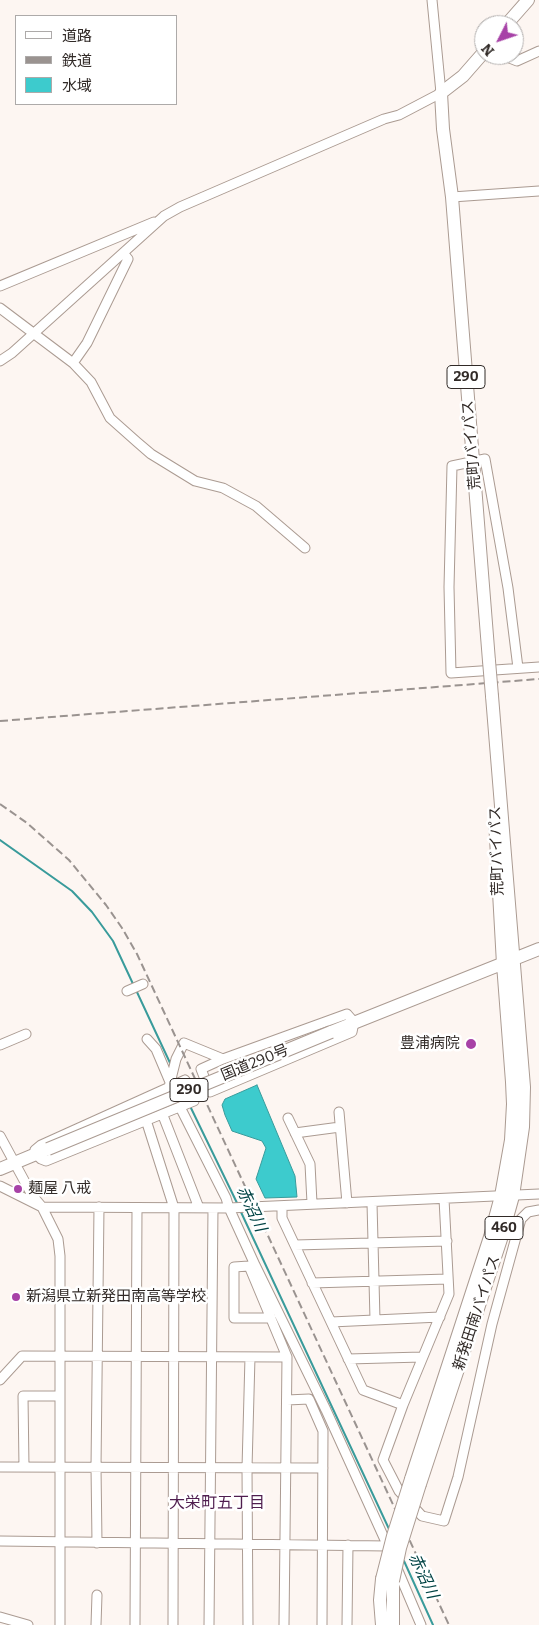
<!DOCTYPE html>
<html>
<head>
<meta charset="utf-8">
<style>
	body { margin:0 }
	#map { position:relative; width:539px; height:1625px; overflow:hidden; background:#fdf6f2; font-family:Bitter,"Noto Sans JP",serif }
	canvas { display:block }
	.legend { position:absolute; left:15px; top:15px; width:162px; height:90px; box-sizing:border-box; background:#fff; border:1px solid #adaaa9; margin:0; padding:6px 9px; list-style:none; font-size:15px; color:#312a27 }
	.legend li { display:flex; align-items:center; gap:10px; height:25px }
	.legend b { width:25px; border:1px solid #adaaa9 }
	.north { position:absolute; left:474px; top:15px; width:50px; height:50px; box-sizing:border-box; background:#fff; border:1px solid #adaaa9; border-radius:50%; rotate:229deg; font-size:14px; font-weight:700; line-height:20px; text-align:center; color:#312a27 }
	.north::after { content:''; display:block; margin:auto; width:18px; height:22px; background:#a742a7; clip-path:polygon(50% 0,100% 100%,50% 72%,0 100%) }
</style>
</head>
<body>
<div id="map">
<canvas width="539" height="1625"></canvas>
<ul class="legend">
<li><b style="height:6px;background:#fff"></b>道路</li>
<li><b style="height:6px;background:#9a9390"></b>鉄道</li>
<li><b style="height:14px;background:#3dcbcd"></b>水域</li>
</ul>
<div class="north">N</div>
</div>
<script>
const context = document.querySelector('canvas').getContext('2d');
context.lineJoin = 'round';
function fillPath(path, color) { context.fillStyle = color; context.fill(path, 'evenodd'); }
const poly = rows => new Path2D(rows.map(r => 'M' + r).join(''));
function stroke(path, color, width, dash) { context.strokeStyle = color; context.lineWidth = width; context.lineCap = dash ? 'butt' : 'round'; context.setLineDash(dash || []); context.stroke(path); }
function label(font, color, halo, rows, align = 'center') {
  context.font = font + ' Bitter,"Noto Sans JP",serif'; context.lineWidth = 5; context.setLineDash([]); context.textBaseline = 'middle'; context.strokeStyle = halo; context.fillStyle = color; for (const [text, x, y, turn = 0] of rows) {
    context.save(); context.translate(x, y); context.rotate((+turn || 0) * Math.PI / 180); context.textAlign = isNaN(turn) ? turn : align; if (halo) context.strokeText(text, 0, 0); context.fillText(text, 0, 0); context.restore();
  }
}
const water = poly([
	[257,1085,295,1176,297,1197,265,1198,256,1179,266,1148,262,1141,232,1131,225,1115,222,1105,225,1099,257,1085]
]);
fillPath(water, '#3dcbcd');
stroke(water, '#399b9b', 1);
stroke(poly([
	[0,840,72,891,92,912,113,941,134,986],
	[136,990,171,1065],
	[190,1106,238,1205],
	[240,1210,389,1529],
	[404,1561,433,1625]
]), '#399b9b', 2);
const minor = poly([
	[502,55,517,61,539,51],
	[452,197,539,191],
	[0,286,154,222],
	[0,308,73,363,91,382,110,418,137,442,151,454,195,481,223,488,256,506,305,548],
	[0,361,12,353,164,216,180,207,384,119,399,115,441,93,432,0],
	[73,363,87,343,128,259,123,253],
	[518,668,508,588,485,459,452,466,449,587,451,673,539,667],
	[127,991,143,984],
	[347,1014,354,1022,352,1032,210,1092,201,1069,223,1059,347,1014],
	[147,1039,156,1049,170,1082],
	[0,1045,26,1034],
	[185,1080,190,1089,194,1101,46,1161,41,1159,36,1154,35,1150,41,1145,185,1080],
	[169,1087,176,1059,184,1043,223,1059],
	[180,1107,226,1198,229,1208,255,1265,326,1410,390,1551],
	[339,1112,347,1203],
	[162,1113,199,1208],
	[288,1118,310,1164,312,1203],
	[146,1120,174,1208,173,1625],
	[295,1133,340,1127],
	[0,1136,32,1195,42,1207,58,1239,60,1256,60,1625],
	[0,1186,42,1207,229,1208,539,1194],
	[444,1199,449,1294,403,1405,383,1460,399,1491,422,1516,444,1521,458,1477,492,1324,521,1219,528,1212,539,1210],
	[372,1203,375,1320],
	[282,1206,282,1218,363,1390,403,1405],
	[295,1245,447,1241],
	[255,1265,249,1266,287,1357,284,1625],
	[249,1266,234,1267,234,1318,271,1318],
	[312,1283,448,1279],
	[331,1322,440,1317],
	[348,1359,422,1357],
	[0,1380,22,1356,287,1357],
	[287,1400,309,1399,323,1431,322,1625],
	[0,1467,323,1468],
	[24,1467,23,1396,60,1396],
	[0,1541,387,1546],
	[97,1543,96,1467,99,1207],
	[396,1566,421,1625],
	[0,1617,28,1625],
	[96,1625,97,1595],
	[135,1625,137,1208],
	[209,1625,213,1208],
	[248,1625,247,1468,250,1357],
	[347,1625,348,1545]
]);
const highway = poly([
	[506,25,528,0],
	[484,52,463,76,441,93,443,129,452,197,489,661],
	[331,1032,539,949],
	[0,1169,48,1149],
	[411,1479,490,1237,501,1196,511,1140,513,1104,512,1082,503,964,495,820],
	[420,1484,501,1239,513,1196,523,1127,524,1087,492,696],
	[382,1625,380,1600,382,1579],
	[393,1625,393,1581]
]);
stroke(minor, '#ab9b92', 11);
stroke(highway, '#ab9b92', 14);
stroke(minor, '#fff', 9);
stroke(highway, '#fff', 12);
stroke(poly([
	[0,721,539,679],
	[0,804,27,823,69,860,106,905,122,928,137,954,449,1625]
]), '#9a9390', 2, [8, 4]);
const highwayBridge = poly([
	[489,661,492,696],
	[48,1149,331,1032],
	[382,1579,393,1536,411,1479],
	[393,1581,400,1548,420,1484]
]);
stroke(highwayBridge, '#ab9b92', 14, []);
stroke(highwayBridge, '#fff', 12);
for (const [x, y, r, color] of [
	[471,1044,6,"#a742a7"],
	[18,1189,5,"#a742a7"],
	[16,1297,5,"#a742a7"]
]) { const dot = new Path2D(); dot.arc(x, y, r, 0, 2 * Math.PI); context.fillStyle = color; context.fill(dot); stroke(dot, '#fff', 2); }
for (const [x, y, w] of [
	[466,377,38],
	[189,1090,38],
	[504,1228,38]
]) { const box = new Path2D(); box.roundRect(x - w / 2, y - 11.5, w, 23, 4); context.fillStyle = '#fff'; context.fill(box); stroke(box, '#312a27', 1); }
label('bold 14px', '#312a27', null, [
	["290",466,377],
	["290",189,1090],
	["460",504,1228]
]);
label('15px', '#312a27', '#fff', [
	["荒町バイパス",472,445,-95],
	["荒町バイパス",497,851,-92],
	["国道290号",255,1063,-22],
	["新発田南バイパス",477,1313,-72]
]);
label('15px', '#312a27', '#fff', [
	["豊浦病院",460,1044,"right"],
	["麺屋 八戒",28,1189],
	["新潟県立新発田南高等学校",26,1297]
], 'left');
label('italic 16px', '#024445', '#fff', [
	["赤沼川",251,1209,65],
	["赤沼川",423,1576,65]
]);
label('16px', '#4f1e4f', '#fff', [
	["大栄町五丁目",217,1504]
]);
</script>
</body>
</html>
